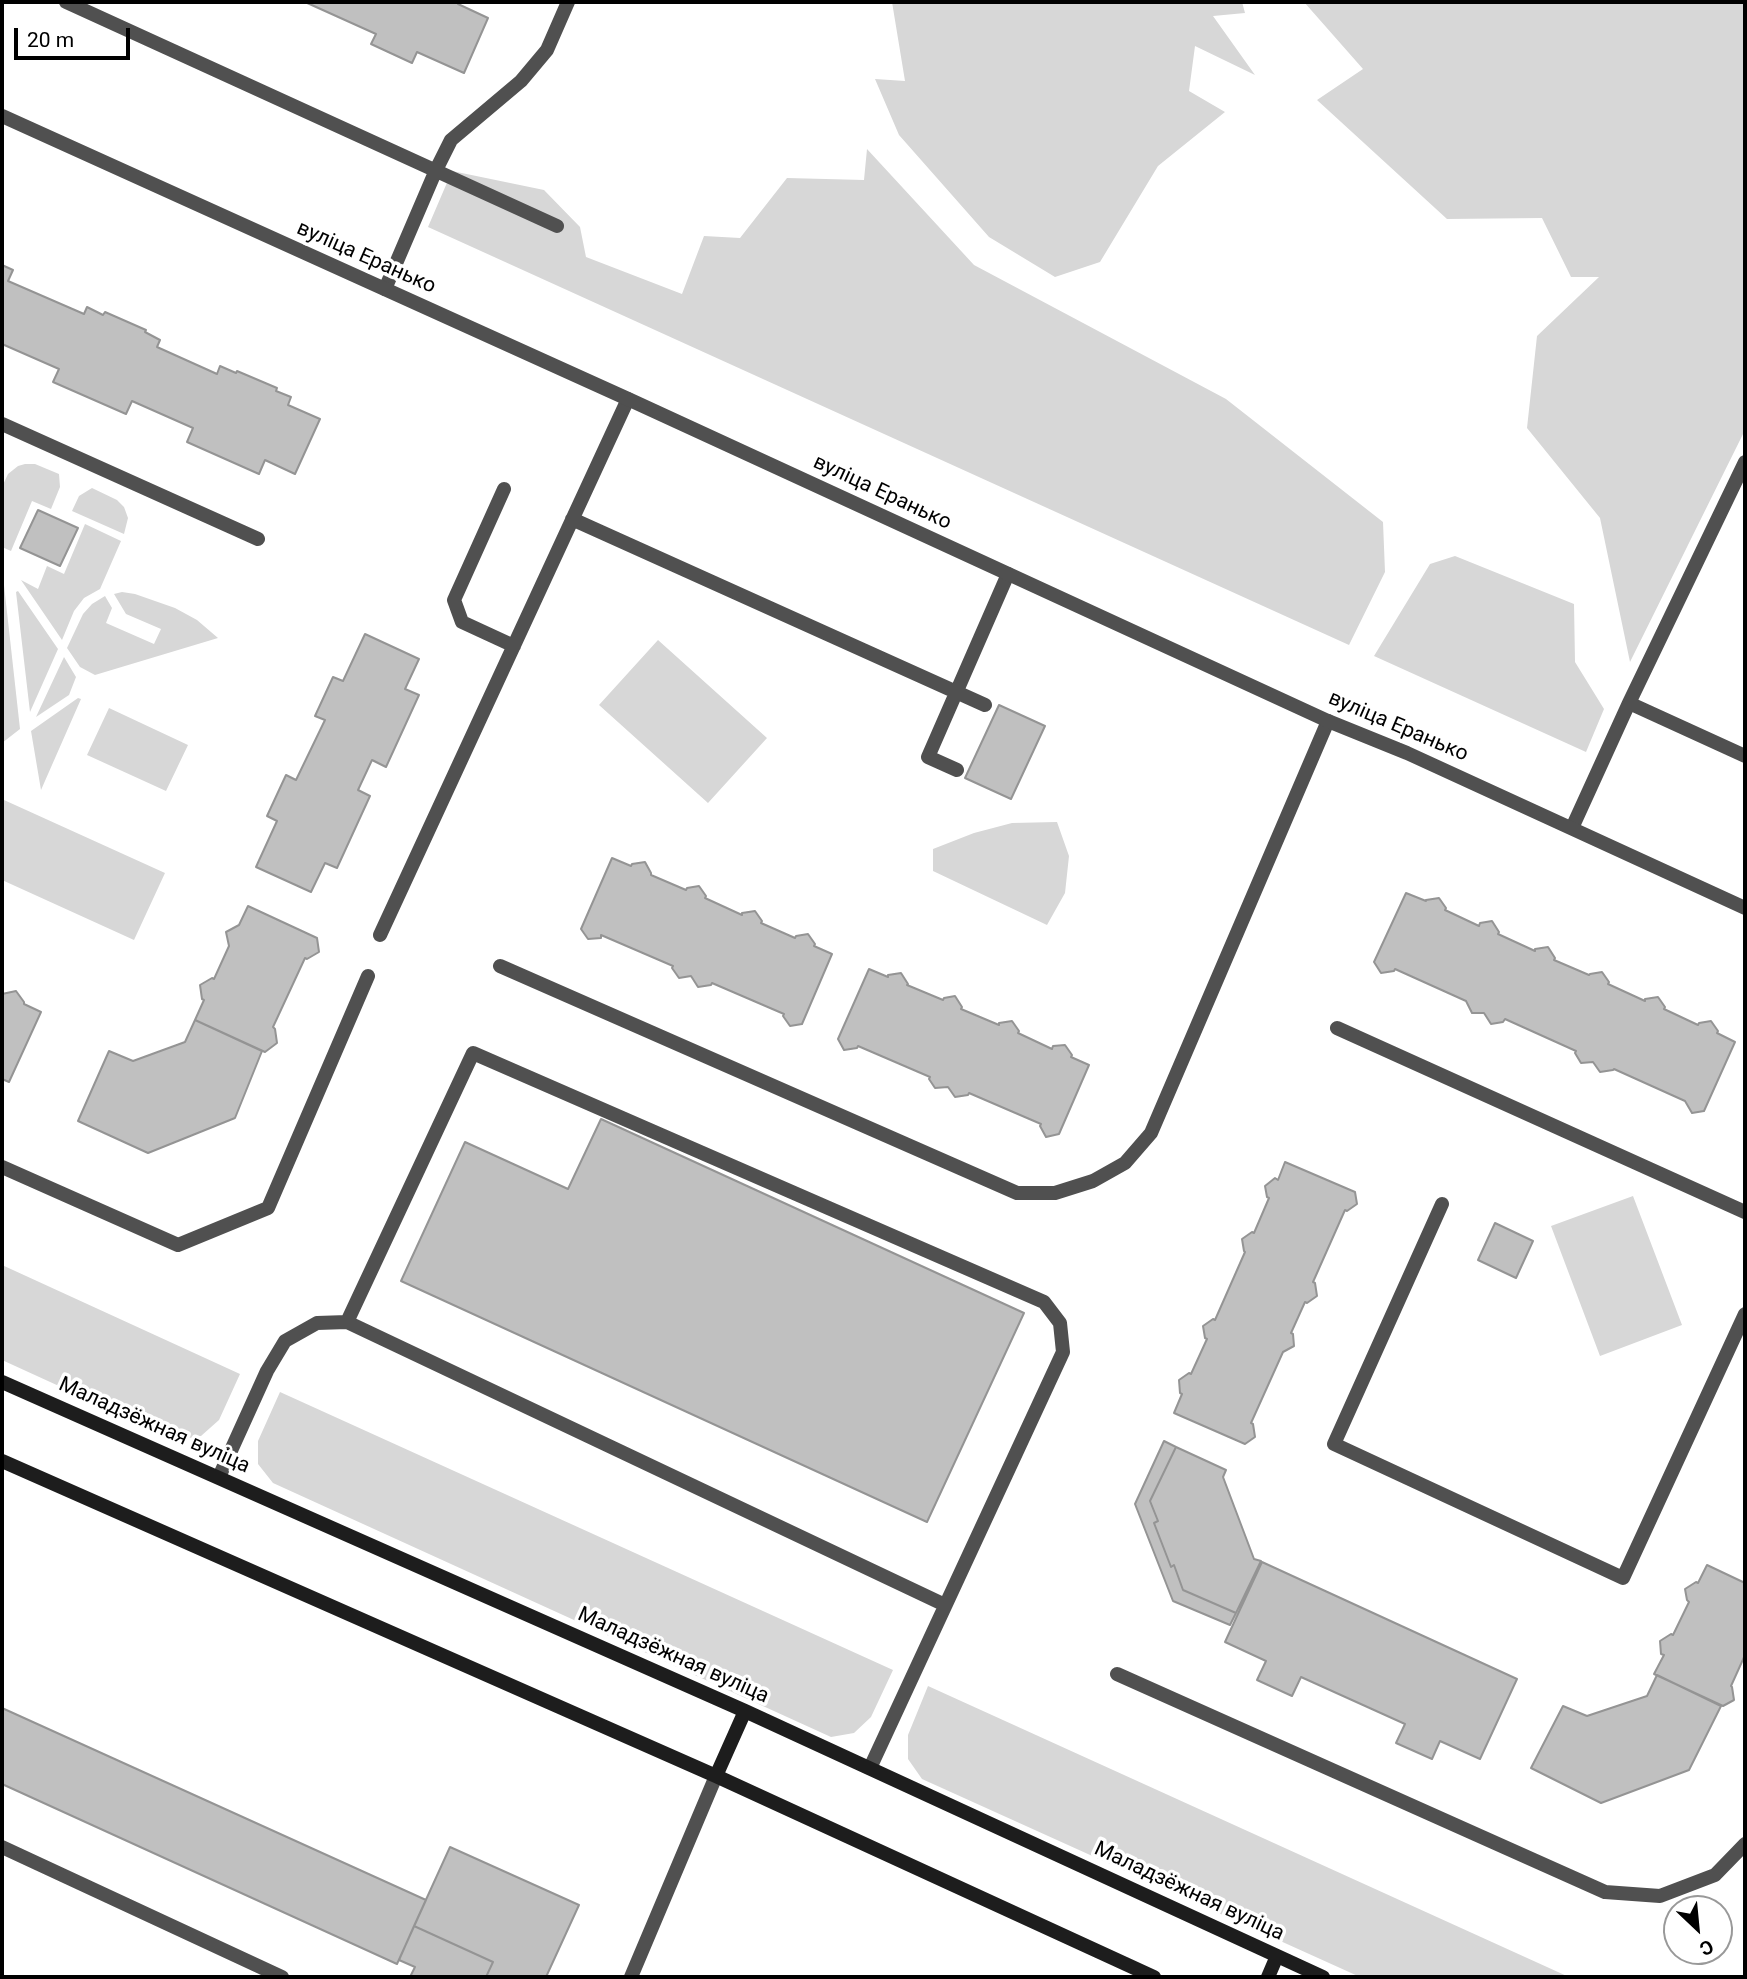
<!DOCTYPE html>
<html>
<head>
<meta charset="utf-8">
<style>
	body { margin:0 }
	#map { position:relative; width:1747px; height:1979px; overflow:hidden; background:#fff; font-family:Roboto,sans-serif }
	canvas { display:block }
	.frame { position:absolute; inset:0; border:4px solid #000; pointer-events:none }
	.north { position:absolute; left:1663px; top:1895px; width:70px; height:70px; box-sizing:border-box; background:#fff; border:2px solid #999; border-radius:50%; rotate:154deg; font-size:19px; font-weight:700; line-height:28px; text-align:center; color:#000 }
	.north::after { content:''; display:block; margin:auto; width:24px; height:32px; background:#000; clip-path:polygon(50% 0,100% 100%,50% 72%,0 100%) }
	.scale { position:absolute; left:14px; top:28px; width:116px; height:32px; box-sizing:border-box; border:4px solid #000; border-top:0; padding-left:9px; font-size:21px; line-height:24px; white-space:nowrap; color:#000; -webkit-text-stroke:5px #fff; paint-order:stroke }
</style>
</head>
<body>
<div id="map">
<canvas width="1747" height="1979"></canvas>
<div class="frame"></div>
<div class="north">С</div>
<div class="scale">20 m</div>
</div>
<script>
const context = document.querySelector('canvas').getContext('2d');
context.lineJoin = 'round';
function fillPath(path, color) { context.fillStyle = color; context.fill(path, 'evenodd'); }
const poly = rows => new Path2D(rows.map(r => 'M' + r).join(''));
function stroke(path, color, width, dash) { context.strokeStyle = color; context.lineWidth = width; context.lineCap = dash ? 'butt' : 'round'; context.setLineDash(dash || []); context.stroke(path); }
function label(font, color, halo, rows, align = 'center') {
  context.font = font + ' Roboto,sans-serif'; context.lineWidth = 7; context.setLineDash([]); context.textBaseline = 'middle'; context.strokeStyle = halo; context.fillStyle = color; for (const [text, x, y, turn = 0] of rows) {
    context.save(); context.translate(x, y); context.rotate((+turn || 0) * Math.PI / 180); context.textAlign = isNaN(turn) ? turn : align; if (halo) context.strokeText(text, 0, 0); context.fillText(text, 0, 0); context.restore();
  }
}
fillPath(poly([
	[892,2,1242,2,1245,13,1213,16,1255,75,1195,46,1189,91,1225,112,1158,166,1100,262,1055,277,989,237,899,135,875,79,905,81],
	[1304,2,1745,2,1745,430,1630,662,1600,518,1527,428,1537,336,1599,277,1571,277,1542,218,1447,219,1317,100,1363,69],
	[867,149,974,265,1226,399,1383,522,1385,572,1349,645,428,227,452,171,544,190,580,227,586,257,682,294,704,236,740,238,787,178,864,180],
	[25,464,35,464,59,474,60,487,51,509,32,501,11,551,2,547,2,487,8,474,18,466],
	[92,488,117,500,124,507,128,518,124,534,72,511,79,496],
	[85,524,121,541,100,589,84,598,74,611,62,640,21,580,38,589,47,566,64,574],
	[1455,556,1574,604,1575,662,1604,709,1586,752,1374,656,1430,564],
	[2,584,4,585,20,729,2,743],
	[18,591,58,649,30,712,16,592],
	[122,592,135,594,175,608,197,620,218,638,95,675,80,667,67,648,83,614,92,604,105,596,112,608,106,623,154,644,161,629,126,614,114,594],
	[658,640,767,738,708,803,599,705],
	[64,657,76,677,69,695,36,717],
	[78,698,81,699,41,790,31,731],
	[109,708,188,745,166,791,87,755],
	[4,800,165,873,134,940,2,880,2,805],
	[1057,822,1069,856,1065,893,1047,925,933,871,933,849,974,833,1012,823],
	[1633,1196,1682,1325,1600,1356,1551,1226],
	[2,1265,240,1374,219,1420,201,1436,177,1440,2,1360],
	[280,1392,893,1670,871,1717,854,1733,831,1737,273,1483,258,1464,258,1441],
	[928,1686,1569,1977,1360,1977,922,1779,908,1759,908,1735]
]), '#d7d7d7');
const building = poly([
	[305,2,459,2,458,4,488,18,464,73,417,52,412,63,371,44,376,34,305,2],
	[2,265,13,270,8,281,84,314,87,307,103,315,105,312,146,330,145,332,160,340,157,347,217,374,220,366,236,373,237,371,277,388,276,391,291,397,288,405,320,419,295,474,265,460,259,474,187,442,193,428,132,401,126,414,53,382,59,369,2,344,2,265],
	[38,510,78,528,60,566,20,548,38,510],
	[365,634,419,659,405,689,419,695,386,767,372,760,358,790,370,796,337,868,325,863,311,892,256,867,277,821,267,816,286,775,296,780,325,720,315,716,333,677,343,681,365,634],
	[999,705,1045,726,1011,799,965,778,999,705],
	[612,858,631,866,632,864,645,862,651,873,651,875,686,890,687,888,699,886,706,896,705,898,742,915,742,913,755,911,762,921,761,923,795,938,796,936,808,934,815,944,814,946,832,954,802,1024,790,1026,783,1016,784,1014,712,983,711,985,698,987,691,976,679,978,672,968,673,966,601,935,601,938,588,939,581,929,612,858],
	[1406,893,1426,901,1426,900,1439,898,1446,908,1445,910,1479,926,1480,923,1492,921,1499,932,1498,934,1535,951,1535,949,1548,947,1555,958,1554,960,1589,975,1590,974,1602,972,1609,982,1608,984,1645,1001,1645,999,1658,997,1665,1007,1664,1009,1698,1025,1699,1023,1711,1021,1718,1031,1717,1033,1735,1042,1704,1111,1692,1113,1685,1101,1614,1069,1613,1070,1600,1072,1593,1062,1581,1063,1575,1053,1576,1051,1505,1019,1503,1022,1491,1024,1484,1013,1472,1013,1466,1001,1395,969,1394,971,1381,973,1374,962,1406,893],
	[248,906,317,938,319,952,307,959,305,958,273,1027,275,1029,277,1043,265,1052,195,1020,204,1000,202,999,200,985,212,978,214,979,229,946,226,932,239,925,248,906],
	[869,969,888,977,888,975,901,973,908,984,907,985,943,1000,944,998,955,996,962,1007,961,1009,999,1025,999,1023,1012,1021,1019,1031,1018,1033,1052,1049,1053,1046,1065,1045,1072,1055,1071,1057,1089,1065,1059,1134,1046,1137,1040,1126,1041,1124,969,1093,968,1095,955,1097,948,1087,935,1088,929,1079,930,1077,858,1046,857,1048,844,1050,838,1039,869,969],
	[16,991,24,1002,24,1004,41,1012,9,1082,2,1079,2,994,16,991],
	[195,1020,262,1051,235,1118,148,1153,78,1121,109,1051,133,1061,185,1042,195,1020],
	[601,1119,1024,1313,927,1522,401,1281,465,1142,568,1189,601,1119],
	[1285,1162,1355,1192,1357,1204,1347,1211,1345,1210,1313,1282,1315,1283,1317,1296,1307,1303,1305,1302,1291,1333,1293,1334,1294,1346,1283,1352,1251,1423,1253,1424,1255,1437,1245,1444,1174,1413,1182,1394,1180,1393,1179,1380,1189,1373,1191,1374,1207,1339,1205,1338,1203,1326,1213,1319,1215,1320,1245,1252,1244,1251,1242,1239,1252,1232,1254,1233,1269,1198,1267,1197,1265,1186,1275,1178,1278,1180,1285,1162],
	[1495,1223,1533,1241,1516,1278,1478,1260,1495,1223],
	[1164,1441,1176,1447,1150,1501,1158,1521,1154,1523,1171,1567,1174,1565,1183,1590,1236,1613,1230,1625,1173,1601,1135,1504,1164,1441],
	[1176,1447,1226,1470,1223,1477,1254,1559,1261,1561,1236,1613,1183,1590,1174,1565,1171,1567,1154,1523,1158,1521,1150,1501,1176,1447],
	[1262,1562,1517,1679,1480,1759,1440,1741,1432,1759,1396,1743,1405,1724,1301,1677,1292,1696,1257,1680,1266,1661,1225,1642,1262,1562],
	[1707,1565,1745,1583,1745,1655,1731,1686,1732,1687,1734,1700,1723,1706,1654,1674,1664,1655,1661,1654,1660,1641,1671,1634,1673,1635,1689,1602,1687,1600,1685,1589,1696,1582,1698,1583,1707,1565],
	[1657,1675,1721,1706,1689,1770,1601,1803,1531,1768,1563,1706,1587,1716,1647,1696,1657,1675],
	[2,1708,426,1900,397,1964,2,1784,2,1708],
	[450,1847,579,1905,546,1977,486,1977,493,1962,414,1926,450,1847],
	[414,1926,493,1962,486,1977,410,1977,415,1967,399,1960,414,1926]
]);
fillPath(building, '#c0c0c0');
stroke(building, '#949494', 2);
stroke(poly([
	[66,2,557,226],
	[385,289,436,170,451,140,521,81,547,50,568,2],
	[2,424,258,539],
	[504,489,454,600,462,622,514,646],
	[572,519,985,705],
	[1629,703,1745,756],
	[957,770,928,757,1008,574],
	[1572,828,1629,703,1745,462],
	[380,935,628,399],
	[500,966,1017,1193,1055,1193,1093,1181,1125,1163,1151,1133,1328,721],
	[1337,1028,1745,1212],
	[2,1167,178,1245,268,1208,368,976],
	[1442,1204,1334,1444,1623,1578,1745,1314],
	[347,1322,473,1053,1044,1302,1060,1323,1063,1352,870,1768],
	[219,1477,267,1371,285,1341,317,1323,347,1322,945,1605],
	[1117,1674,1605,1892,1660,1896,1715,1875,1745,1844],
	[2,1847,282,1977],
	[631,1977,716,1776]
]), '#505050', 14);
stroke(poly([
	[2,116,628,399,1328,721,1407,753,1745,908]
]), '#505050', 14);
stroke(poly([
	[2,1382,745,1711,1323,1977],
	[2,1461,716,1776,1154,1977],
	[716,1776,745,1711],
	[1268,1977,1277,1956]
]), '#1d1d1d', 14);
label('21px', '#000', '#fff', [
	["вуліца Еранько",366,258,24],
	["вуліца Еранько",882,493,25],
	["вуліца Еранько",1398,727,23],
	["Маладзёжная вуліца",154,1426,24],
	["Маладзёжная вуліца",673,1656,24],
	["Маладзёжная вуліца",1189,1892,25]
]);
</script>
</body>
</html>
